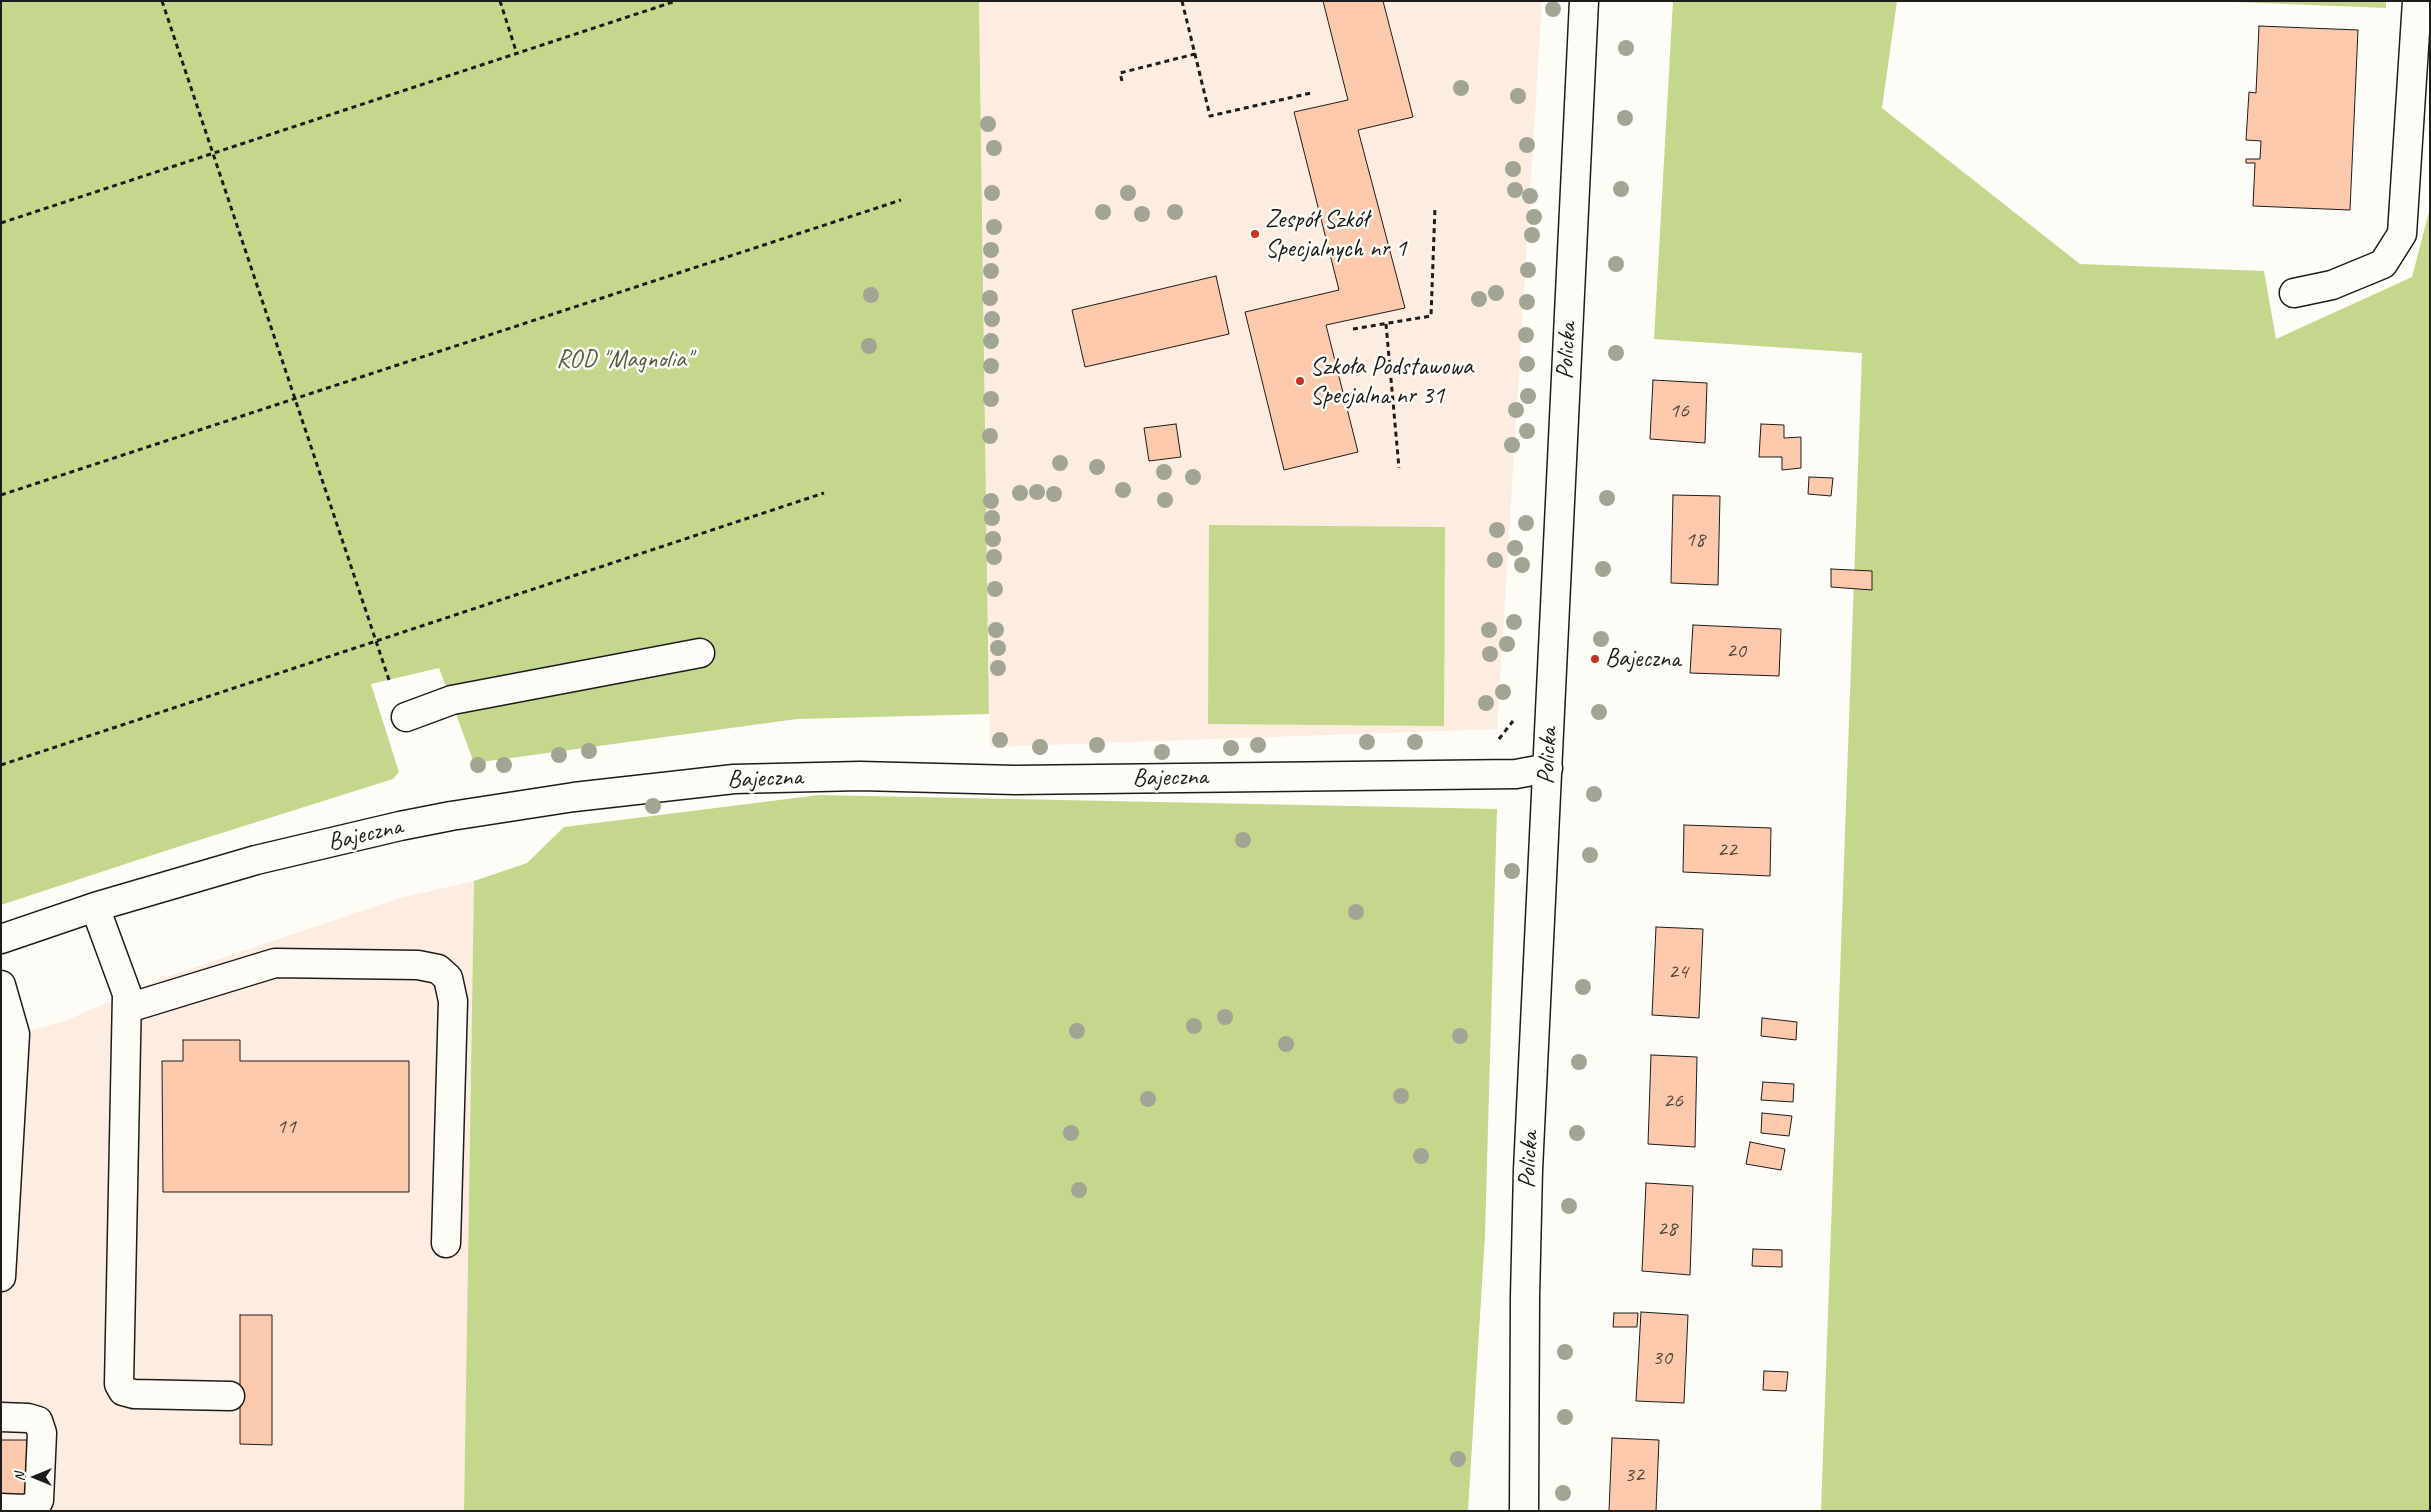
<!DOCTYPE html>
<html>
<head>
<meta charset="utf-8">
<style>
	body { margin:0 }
	#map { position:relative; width:2431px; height:1512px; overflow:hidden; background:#fdfcf7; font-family:Caveat,sans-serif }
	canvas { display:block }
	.frame { position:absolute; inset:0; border:2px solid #1c1c1c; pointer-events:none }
	.north { position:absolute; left:10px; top:1452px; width:50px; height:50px; -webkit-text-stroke:4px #fdfcf7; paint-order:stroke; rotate:270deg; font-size:14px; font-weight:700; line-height:20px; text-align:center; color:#1c1c1c }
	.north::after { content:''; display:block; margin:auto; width:18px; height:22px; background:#1c1c1c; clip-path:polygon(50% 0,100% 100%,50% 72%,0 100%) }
</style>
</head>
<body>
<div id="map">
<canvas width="2431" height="1512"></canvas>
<div class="frame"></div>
<div class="north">N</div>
</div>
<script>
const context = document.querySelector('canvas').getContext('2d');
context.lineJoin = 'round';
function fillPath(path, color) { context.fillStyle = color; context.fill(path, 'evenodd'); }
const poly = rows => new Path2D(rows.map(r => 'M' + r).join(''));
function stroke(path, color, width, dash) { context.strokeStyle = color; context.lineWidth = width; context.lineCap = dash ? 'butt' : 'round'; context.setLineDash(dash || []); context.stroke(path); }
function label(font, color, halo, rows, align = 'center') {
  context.font = font + ' Caveat,sans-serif'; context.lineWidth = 5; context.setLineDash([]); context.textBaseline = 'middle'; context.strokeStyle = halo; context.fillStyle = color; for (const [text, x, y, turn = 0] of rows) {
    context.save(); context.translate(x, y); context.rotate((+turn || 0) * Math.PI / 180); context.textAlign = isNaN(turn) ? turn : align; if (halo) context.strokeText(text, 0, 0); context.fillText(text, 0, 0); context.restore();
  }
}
fillPath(poly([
	[979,1,1542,1,1497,729,990,747],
	[474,881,464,1511,1,1511,1,1038,65,1021,163,978,400,898]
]), '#fdede0');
fillPath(poly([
	[1,1,979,1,989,714,797,719,474,763,439,668,371,684,399,772,393,779,171,849,1,905],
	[1673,1,1897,1,1882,108,2080,264,2264,271,2276,339,2412,277,2430,208,2430,1511,1821,1511,1862,353,1654,339],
	[2210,1,2386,1,2386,8],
	[1209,525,1445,527,1444,726,1208,724],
	[819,795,1497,809,1485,1235,1468,1511,464,1511,474,881,527,863,564,827]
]), '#c5d78c');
const building = poly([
	[1323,1,1383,1,1413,117,1358,130,1405,308,1326,325,1358,452,1284,470,1245,312,1339,290,1294,112,1348,100,1323,1],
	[2259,26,2358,30,2350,210,2253,206,2255,163,2246,163,2246,159,2260,159,2261,141,2246,140,2249,92,2256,93,2259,26],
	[1216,276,1229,334,1085,367,1072,310,1216,276],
	[1653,380,1707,383,1705,443,1650,439,1653,380],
	[1176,424,1181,457,1149,461,1144,428,1176,424],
	[1761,424,1784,425,1784,438,1801,437,1801,468,1782,470,1782,457,1759,457,1761,424],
	[1809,477,1833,478,1831,496,1808,494,1809,477],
	[1673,495,1720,496,1718,585,1671,583,1673,495],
	[1831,569,1872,571,1872,590,1831,587,1831,569],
	[1693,625,1781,629,1779,676,1690,673,1693,625],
	[1684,825,1771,828,1770,876,1683,872,1684,825],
	[1656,927,1703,929,1699,1018,1652,1015,1656,927],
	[1762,1018,1797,1022,1796,1040,1761,1036,1762,1018],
	[183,1040,240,1040,240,1061,409,1061,409,1192,163,1192,162,1061,183,1061,183,1040],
	[1651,1055,1697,1057,1695,1147,1648,1144,1651,1055],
	[1763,1082,1794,1084,1793,1102,1761,1100,1763,1082],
	[1762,1113,1792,1116,1789,1136,1761,1133,1762,1113],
	[1750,1142,1785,1149,1781,1170,1746,1164,1750,1142],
	[1646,1183,1693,1186,1690,1275,1642,1271,1646,1183],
	[1753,1249,1782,1250,1782,1267,1752,1266,1753,1249],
	[1641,1312,1688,1315,1684,1403,1636,1401,1641,1312],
	[1614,1313,1638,1313,1637,1327,1613,1327,1614,1313],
	[240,1315,272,1315,272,1445,240,1444,240,1315],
	[1764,1371,1788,1372,1786,1391,1763,1390,1764,1371],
	[1612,1438,1659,1440,1656,1511,1609,1511,1612,1438],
	[1,1440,27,1440,26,1498,1,1497,1,1440]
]);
fillPath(building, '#fcc9ac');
stroke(building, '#1c1c1c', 1);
const minor = poly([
	[2294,293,2332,285,2383,264,2402,234,2417,1],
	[406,717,452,700,700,653],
	[95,907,127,994,119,1384,123,1391,134,1394,230,1396],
	[1,939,95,907,256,860,400,826,451,816,574,797,734,779,860,776,1015,780,1516,774,1548,768],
	[1,985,15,1034,1,1277],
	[128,1008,275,963,418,965,438,969,448,978,453,1001,446,1243],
	[1,1417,28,1418,38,1421,42,1433,39,1500,36,1506,24,1509,1,1508],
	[1524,1511,1525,1297,1528,1170,1584,1]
]);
stroke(minor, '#1c1c1c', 31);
stroke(poly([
	[162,1,389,680],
	[500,1,517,54],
	[1182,1,1210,116,1311,93],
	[1122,81,1120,73,1195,54],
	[1,223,676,1],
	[1386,324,1399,468],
	[1353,329,1431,316,1435,207],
	[1,495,901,200],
	[1499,739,1513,721],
	[1,765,824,493]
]), '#1c1c1c', 3, [5, 4]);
stroke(minor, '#fdfcf7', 28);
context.fillStyle = '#a2a594';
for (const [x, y] of [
	[1553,9],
	[1626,48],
	[1461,88],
	[1518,96],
	[1625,118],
	[988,124],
	[1527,145],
	[994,148],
	[1513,169],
	[1621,189],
	[1515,190],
	[992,193],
	[1128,193],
	[1530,196],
	[1103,212],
	[1175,212],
	[1142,214],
	[1534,217],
	[994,227],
	[1532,235],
	[991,250],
	[1616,264],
	[1528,270],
	[991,271],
	[1496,293],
	[871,295],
	[990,298],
	[1479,299],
	[1527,302],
	[992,319],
	[1526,335],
	[991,341],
	[869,346],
	[1616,353],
	[1527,364],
	[991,366],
	[1528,396],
	[991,399],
	[1516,410],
	[1527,431],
	[990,436],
	[1512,445],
	[1060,463],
	[1097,467],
	[1164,472],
	[1193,477],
	[1123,490],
	[1037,492],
	[1020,493],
	[1054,494],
	[1607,498],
	[1165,500],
	[991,501],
	[992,518],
	[1526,523],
	[1497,530],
	[993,539],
	[1515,548],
	[994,557],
	[1495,560],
	[1522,565],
	[1603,569],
	[995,589],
	[1514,622],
	[996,630],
	[1489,630],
	[1601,639],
	[1507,644],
	[998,648],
	[1490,654],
	[998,668],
	[1503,692],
	[1486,703],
	[1599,712],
	[1000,740],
	[1367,742],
	[1415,742],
	[1097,745],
	[1258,745],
	[1040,747],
	[1231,748],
	[589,751],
	[1162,752],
	[559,755],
	[478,765],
	[504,765],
	[1594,794],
	[653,806],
	[1243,840],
	[1590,855],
	[1512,871],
	[1356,912],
	[1583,987],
	[1225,1017],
	[1194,1026],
	[1077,1031],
	[1460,1036],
	[1286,1044],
	[1579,1062],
	[1401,1096],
	[1148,1099],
	[1071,1133],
	[1577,1133],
	[1421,1156],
	[1079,1190],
	[1569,1206],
	[1565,1352],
	[1565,1417],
	[1458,1459],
	[1563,1493]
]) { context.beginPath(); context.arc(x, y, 8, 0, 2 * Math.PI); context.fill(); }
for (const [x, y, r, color] of [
	[1255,234,5,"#c8321e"],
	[1300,381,5,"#c8321e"],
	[1595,659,5,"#c8321e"]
]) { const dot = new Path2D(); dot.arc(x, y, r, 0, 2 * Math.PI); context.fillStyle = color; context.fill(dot); stroke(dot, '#fdfcf7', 2); }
label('22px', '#544740', null, [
	["16",1679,411],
	["18",1695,540],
	["20",1736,651],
	["22",1727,850],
	["24",1678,972],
	["26",1673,1101],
	["11",286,1127],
	["28",1667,1229],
	["30",1662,1358],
	["32",1634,1475]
]);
label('25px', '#1c1c1c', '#fdfcf7', [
	["Zespół Szkół",1265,220],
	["Specjalnych nr 1",1265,249],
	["Szkoła Podstawowa",1310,367],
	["Specjalna nr 31",1310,396],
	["Bajeczna",1605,659]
], 'left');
label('25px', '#1c1c1c', '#fdfcf7', [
	["Policka",1567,351,-87],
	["Policka",1548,756,-87],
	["Bajeczna",1170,778,-1],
	["Bajeczna",765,779,-2],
	["Bajeczna",365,835,-13],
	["Policka",1529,1160,-87]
]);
label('25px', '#575d43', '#fdfcf7', [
	["ROD \"Magnolia\"",624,360]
]);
</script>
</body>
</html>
